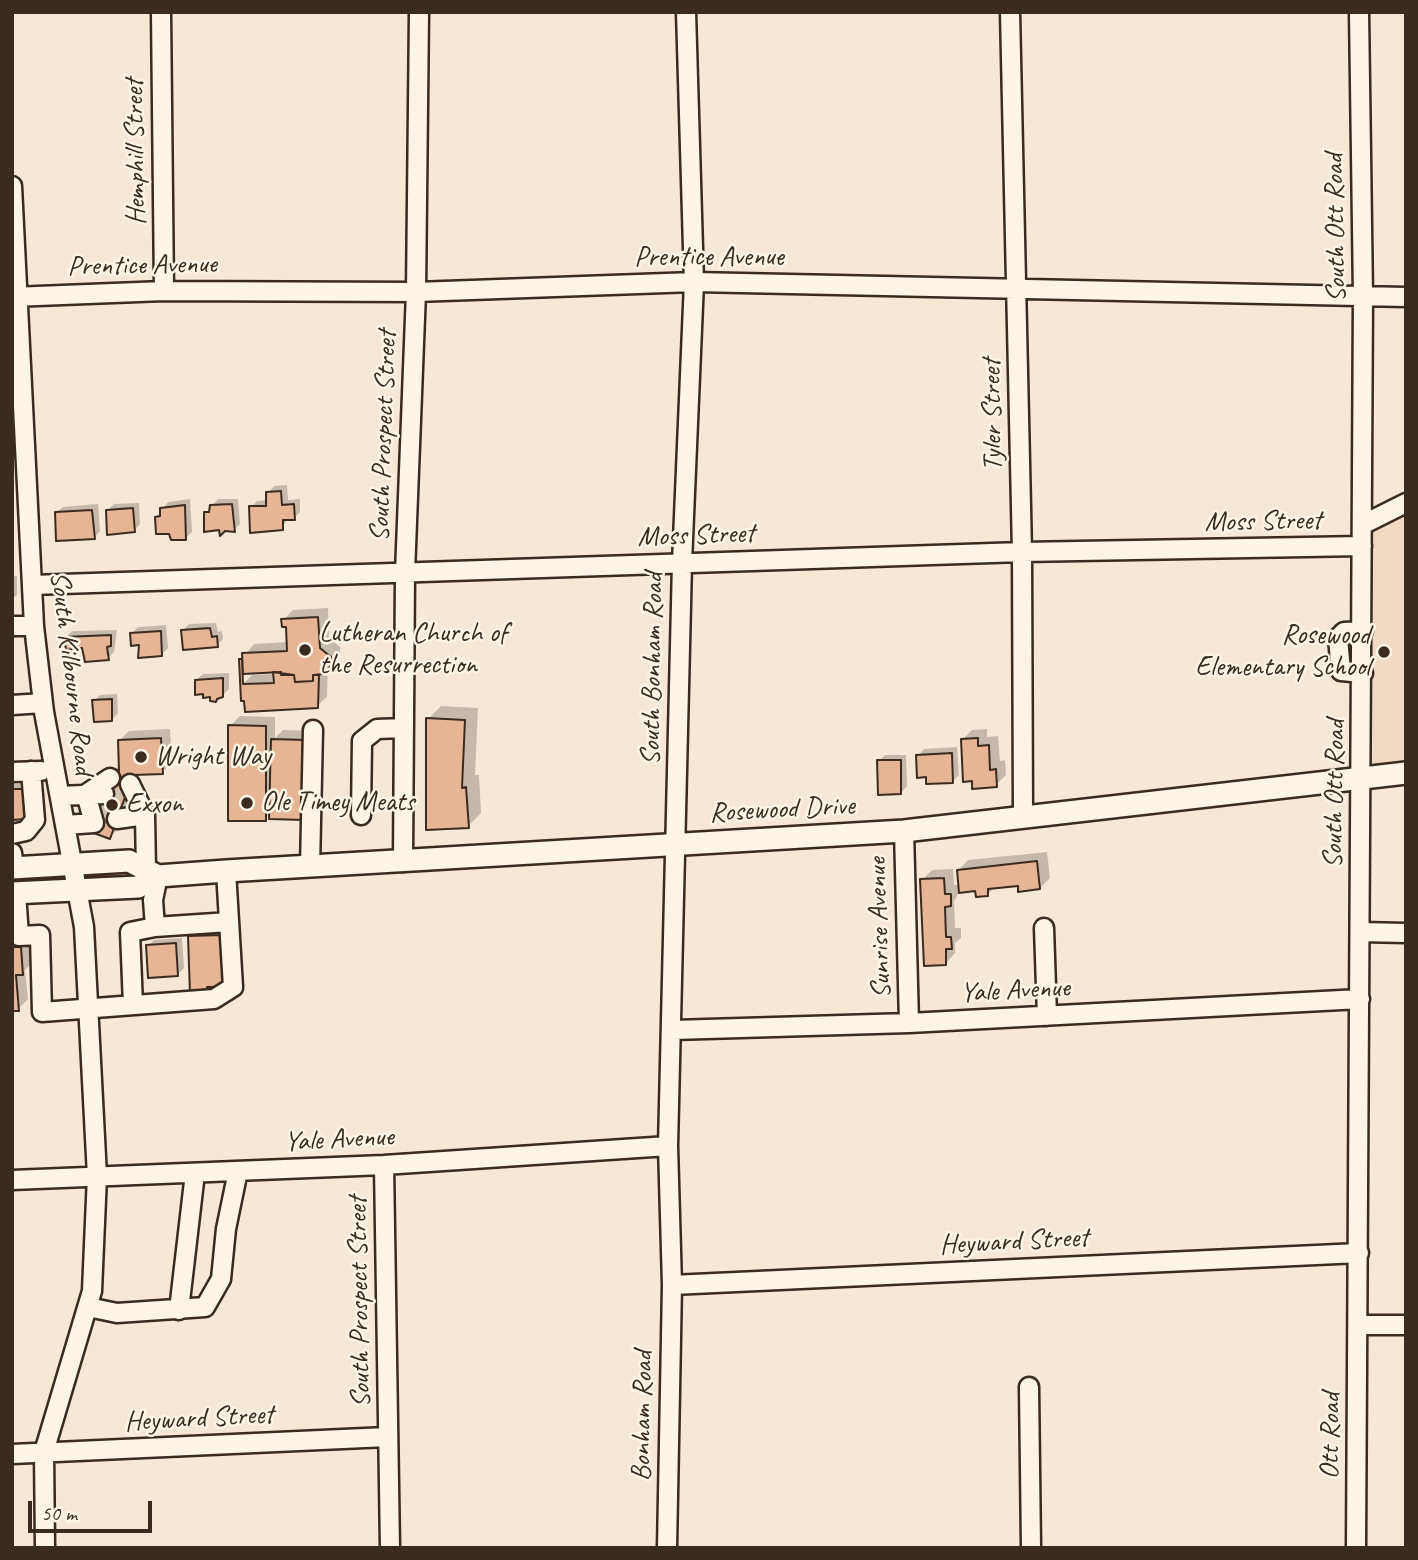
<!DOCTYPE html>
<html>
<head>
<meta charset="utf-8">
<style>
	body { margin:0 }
	#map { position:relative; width:1418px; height:1560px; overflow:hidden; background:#f7e8d5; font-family:Caveat,sans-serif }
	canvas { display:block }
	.frame { position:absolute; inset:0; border:14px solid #3b2a1e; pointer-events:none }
	.scale { position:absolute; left:28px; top:1501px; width:124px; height:32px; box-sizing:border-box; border:4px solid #3b2a1e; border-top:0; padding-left:9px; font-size:21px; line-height:24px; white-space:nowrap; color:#3b2a1e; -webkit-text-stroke:5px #fcf5e5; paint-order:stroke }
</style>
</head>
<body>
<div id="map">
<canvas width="1418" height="1560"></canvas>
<div class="frame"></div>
<div class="scale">50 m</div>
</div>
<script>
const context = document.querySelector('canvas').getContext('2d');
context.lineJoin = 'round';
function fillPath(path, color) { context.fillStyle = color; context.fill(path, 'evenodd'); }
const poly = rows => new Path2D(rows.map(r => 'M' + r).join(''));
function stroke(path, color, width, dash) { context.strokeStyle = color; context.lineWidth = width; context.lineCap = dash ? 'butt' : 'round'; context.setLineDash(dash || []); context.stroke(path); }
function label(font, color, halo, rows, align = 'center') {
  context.font = font + ' Caveat,sans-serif'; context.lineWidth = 5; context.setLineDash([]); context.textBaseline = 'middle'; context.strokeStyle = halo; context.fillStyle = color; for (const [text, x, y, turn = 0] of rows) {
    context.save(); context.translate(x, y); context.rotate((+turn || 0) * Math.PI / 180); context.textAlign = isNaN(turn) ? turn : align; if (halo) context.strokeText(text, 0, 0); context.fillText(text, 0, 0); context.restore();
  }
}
fillPath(poly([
	[1406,503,1406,773,1362,776,1362,525]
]), '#f2d9c2');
fillPath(poly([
	[287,485,288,500,300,499,300,512,294,518,288,518,282,528,251,507,257,501,268,500,268,493,274,486],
	[190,499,192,532,186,538,170,532,157,518,168,502],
	[218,499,238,499,240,524,234,530,220,528,206,513],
	[139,503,140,524,134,531,108,510,114,504],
	[98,504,100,531,94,538,56,513,63,507],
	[12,576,17,576,17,595,12,599],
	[328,608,329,638,340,647,340,653,328,665,327,697,317,706,242,685,252,675,275,674,275,671,242,672,241,660,254,644,288,642,287,625,283,620,293,610],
	[216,623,218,632,222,631,223,639,217,645,182,631,189,624],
	[166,625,168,648,162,654,140,644,132,633,138,627],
	[117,630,114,652,108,658,66,637,72,631],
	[229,673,229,689,222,696,196,680,203,674],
	[117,694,118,713,112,720,94,701,100,695],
	[441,706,478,708,475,775,479,775,481,813,468,826,428,719],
	[240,716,275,717,275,738,283,730,315,731,265,820,230,726],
	[170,729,172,763,162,772,139,773,120,827,110,837,115,770,120,765,119,741,129,731],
	[987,729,987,737,998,736,1000,761,1005,760,1006,775,996,785,962,740,972,730],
	[957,747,959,775,953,781,928,776,918,756,924,749],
	[885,755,906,755,907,786,901,793,879,761],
	[31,783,12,818,12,784],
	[1047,852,1050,878,1040,888,1019,884,995,887,988,894,977,889,960,891,954,901,955,928,961,928,961,938,955,943,955,953,946,963,922,880,932,870,953,869,954,885,960,885,959,870,968,860],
	[232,925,212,985,206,991,190,936,200,927],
	[30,938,32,963,25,970,28,999,18,1009,12,1010,12,939],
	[182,938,184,968,178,974,148,946,154,940]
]), '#0003');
const building = poly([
	[281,491,282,505,294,504,295,520,283,520,283,530,250,533,249,506,266,506,266,492,281,491],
	[232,504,235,532,225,531,220,536,219,530,204,532,204,512,209,512,210,505,232,504],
	[185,505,186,540,171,540,169,534,156,534,155,517,160,516,160,508,185,505],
	[133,508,135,532,107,535,106,510,133,508],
	[92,510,95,539,56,541,55,512,92,510],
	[318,617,320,648,331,657,331,665,324,674,313,675,313,681,295,682,294,675,281,675,281,672,243,674,242,653,287,651,286,627,282,627,281,619,318,617],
	[210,628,212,637,217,636,218,647,183,650,181,630,210,628],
	[161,631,162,656,138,658,139,645,131,646,130,633,161,631],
	[111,635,111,646,107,647,109,660,85,662,82,648,66,650,64,637,111,635],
	[239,659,242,659,243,684,274,683,273,672,294,675,295,682,313,681,313,675,319,675,318,708,245,712,244,701,241,701,239,659],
	[223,678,223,697,217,699,216,702,210,701,210,697,203,698,203,694,195,695,195,680,223,678],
	[112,699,112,721,94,722,92,700,112,699],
	[426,718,465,720,462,788,466,787,469,828,426,830,426,718],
	[228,725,266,726,266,821,228,821,228,725],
	[161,738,163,774,133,775,110,839,91,832,113,769,119,771,118,740,161,738],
	[978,738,978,746,989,745,990,770,996,769,997,787,972,789,972,781,963,782,961,739,978,738],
	[271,739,306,740,304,820,269,819,271,739],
	[952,753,953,783,926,784,926,777,917,778,916,755,952,753],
	[877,760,901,760,901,794,878,795,877,760],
	[12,789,26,789,27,819,12,820,12,789],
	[1037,861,1040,889,1018,892,1018,886,988,889,988,896,976,897,975,891,959,893,957,870,1037,861],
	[944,878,945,894,951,894,951,906,945,907,946,937,951,937,952,949,946,949,946,965,924,966,920,879,944,878],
	[223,935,225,987,207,987,207,993,190,994,188,936,223,935],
	[176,943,178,976,148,978,146,945,176,943],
	[12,947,21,947,23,975,16,975,19,1011,12,1011,12,947]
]);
fillPath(building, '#e5b596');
stroke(building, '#3b2a1e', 2);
stroke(poly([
	[104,794,124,801],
	[98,813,117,819]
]), '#d1c2b0', 18, [18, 9]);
const minor = poly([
	[161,12,164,291],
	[1010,12,1022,552,1023,816],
	[12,186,34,626,44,712,84,927,97,1176,92,1291,44,1452,45,1548],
	[12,297,164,291,416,292,694,282,1406,297],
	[1362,525,1406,503],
	[32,585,1022,552,1362,546],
	[12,626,34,626],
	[1363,673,1341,671,1338,638,1344,632,1363,631],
	[12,705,43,703],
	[12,772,41,771],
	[130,784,145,815],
	[86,794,110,778],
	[60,796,104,794],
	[361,815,362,741,377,729,404,728],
	[117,819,145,815,146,870],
	[65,825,94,823,86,794],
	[904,831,909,1023],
	[12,834,26,831,35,820,31,771],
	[12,853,14,868],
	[403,862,405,573,416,292,419,12],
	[310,867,313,730],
	[16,893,19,936,40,935,42,1012,214,999,233,987,226,871],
	[155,927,229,922],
	[1044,928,1047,1016],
	[1360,932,1406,933],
	[133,1005,130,932,155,927,153,900,158,876],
	[673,1030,909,1023,1360,999],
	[384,1165,390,1548],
	[12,1180,384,1165,668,1146],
	[672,1285,1359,1253],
	[88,1307,117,1313,205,1307,221,1279,226,1229,238,1171],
	[179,1310,195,1173],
	[1358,1325,1406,1325],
	[1029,1387,1031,1548],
	[12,1454,387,1437],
	[667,1548,672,1285,668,1146,682,563,694,282,686,12],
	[1356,1548,1363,296,1359,12]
]);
const major = poly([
	[12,868,129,861,158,876],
	[12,893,138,887,158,876,226,871,904,831,1406,773]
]);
stroke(minor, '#3b2a1e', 23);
stroke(major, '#3b2a1e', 26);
stroke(minor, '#fcf5e5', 18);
stroke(major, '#fcf5e5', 21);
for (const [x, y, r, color] of [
	[305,650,7,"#3b2a1e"],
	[1384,652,7,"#3b2a1e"],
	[141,757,7,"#3b2a1e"],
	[247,803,7,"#3b2a1e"],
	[112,805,7,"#3b2a1e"]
]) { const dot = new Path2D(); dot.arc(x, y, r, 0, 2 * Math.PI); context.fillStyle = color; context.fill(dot); stroke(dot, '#fcf5e5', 2.5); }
label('28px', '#3b2a1e', '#fcf5e5', [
	["Hemphill Street",136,152,-91],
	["South Ott Road",1336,228,-91],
	["Prentice Avenue",709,258],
	["Prentice Avenue",142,266,-1],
	["Tyler Street",993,415,-91],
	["South Prospect Street",384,436,-88],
	["Moss Street",1263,522,-1],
	["Moss Street",696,536,-2],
	["South Bonham Road",653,669,-89],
	["South Kilbourne Road",71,673,83],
	["South Ott Road",1335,794,-89],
	["Rosewood Drive",782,810,-3],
	["Sunrise Avenue",880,928,-92],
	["Yale Avenue",1015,991,-3],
	["Yale Avenue",339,1140,-3],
	["Heyward Street",1014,1242,-3],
	["South Prospect Street",360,1302,-91],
	["Bonham Road",643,1416,-89],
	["Heyward Street",199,1419,-3],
	["Ott Road",1331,1436,-89]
]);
label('28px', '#3b2a1e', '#fcf5e5', [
	["Lutheran Church of",319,634],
	["the Resurrection",319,666],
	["Rosewood",1370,636,"right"],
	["Elementary School",1370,668,"right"],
	["Wright Way",155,757],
	["Ole Timey Meats",261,803],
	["Exxon",126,805]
], 'left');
</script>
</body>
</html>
